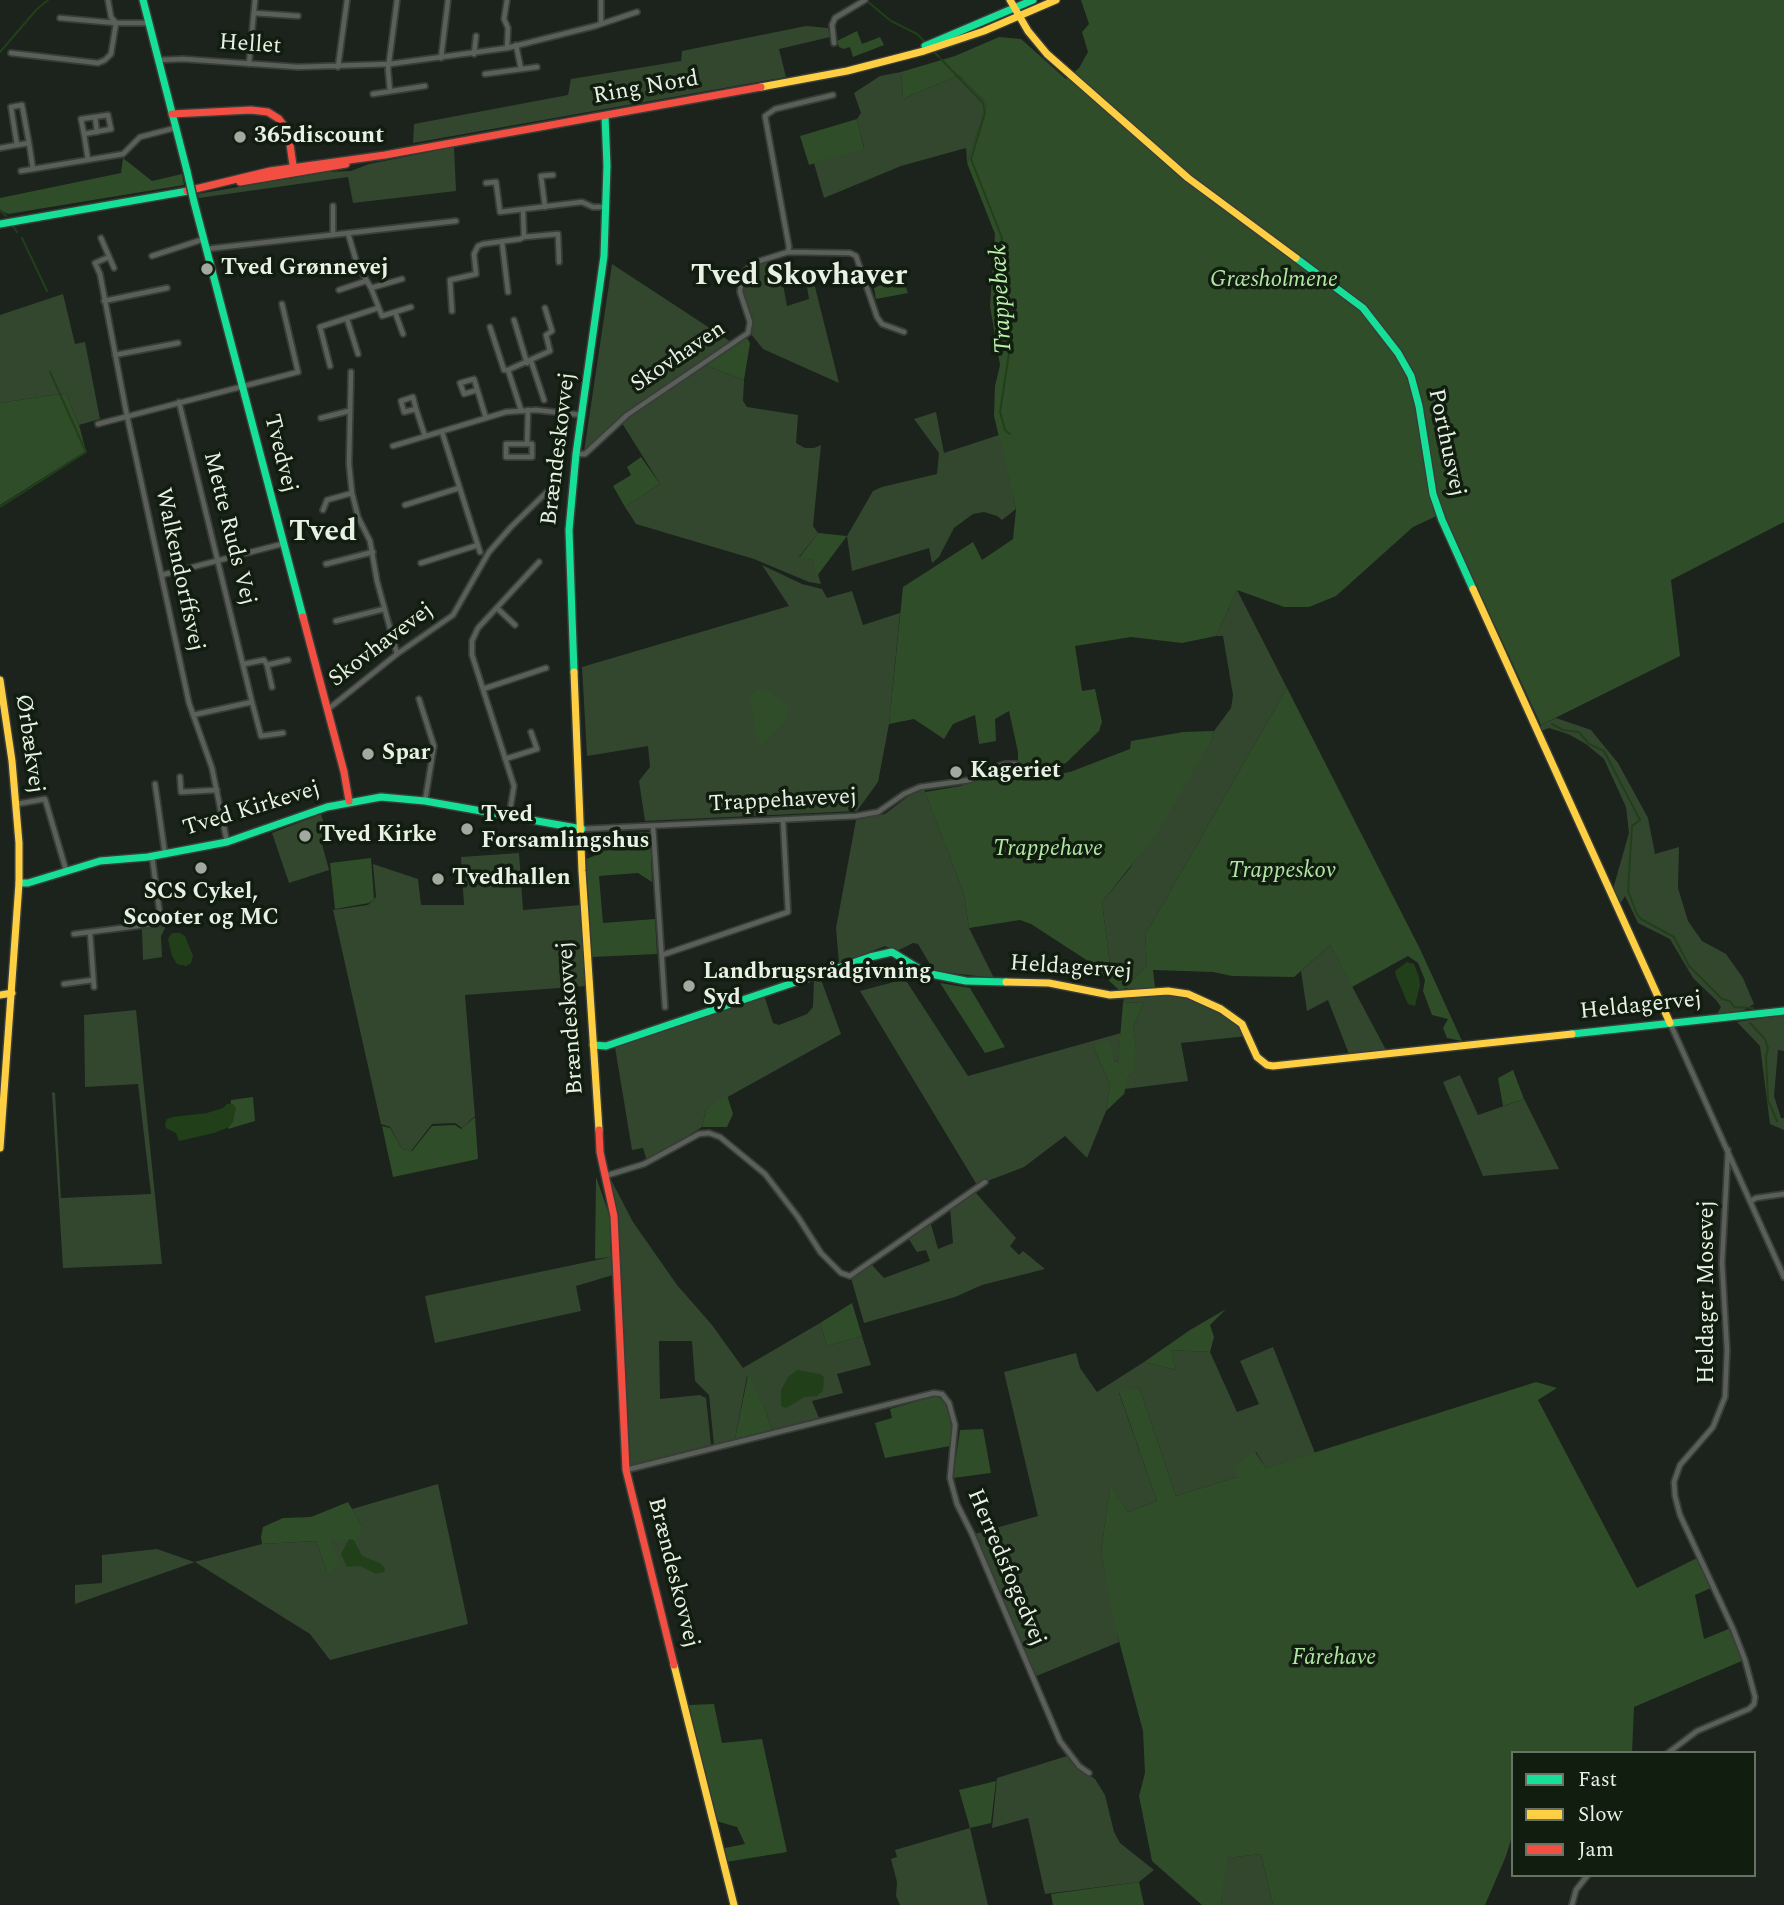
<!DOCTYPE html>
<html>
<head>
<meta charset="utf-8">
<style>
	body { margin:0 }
	#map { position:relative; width:1784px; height:1905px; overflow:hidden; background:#1c221c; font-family:Spectral,serif }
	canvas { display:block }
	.legend { position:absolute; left:1511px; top:1751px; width:245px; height:126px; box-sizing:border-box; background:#111d0e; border:2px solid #677265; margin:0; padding:9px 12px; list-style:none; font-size:21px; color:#e9f1e7 }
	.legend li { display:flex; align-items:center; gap:14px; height:35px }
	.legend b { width:35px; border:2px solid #677265 }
</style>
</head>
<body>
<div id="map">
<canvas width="1784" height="1905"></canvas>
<ul class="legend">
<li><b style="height:9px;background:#16e098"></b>Fast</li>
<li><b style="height:9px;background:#ffcf43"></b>Slow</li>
<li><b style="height:9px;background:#f24e42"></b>Jam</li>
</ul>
</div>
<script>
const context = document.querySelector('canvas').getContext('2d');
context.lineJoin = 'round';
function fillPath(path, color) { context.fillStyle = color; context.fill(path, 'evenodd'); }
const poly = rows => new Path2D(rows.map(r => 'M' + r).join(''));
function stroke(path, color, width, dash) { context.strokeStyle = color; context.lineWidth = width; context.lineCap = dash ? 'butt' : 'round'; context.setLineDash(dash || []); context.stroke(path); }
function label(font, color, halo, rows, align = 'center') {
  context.font = font + ' Spectral,serif'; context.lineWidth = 7; context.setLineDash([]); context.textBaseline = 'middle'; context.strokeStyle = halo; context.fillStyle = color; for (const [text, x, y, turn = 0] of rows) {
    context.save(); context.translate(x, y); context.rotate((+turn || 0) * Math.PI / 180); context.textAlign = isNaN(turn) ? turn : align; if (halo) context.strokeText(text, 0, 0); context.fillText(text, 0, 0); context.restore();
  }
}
fillPath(poly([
	[806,26,828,28,830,37,779,49,786,77,413,143,414,124,568,95,571,79,681,61,682,51],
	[901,72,903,99,959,75,987,103,967,163,966,148,901,166,824,198,814,163,864,147,857,119,861,113,854,93,880,76],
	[454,147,456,191,353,203,348,177,199,198,197,194,328,172,351,171,369,164],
	[767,261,771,286,783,284,787,306,809,299,807,287,814,283,839,383,763,349,751,334,752,322,742,289,743,281,753,267],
	[612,264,731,342,625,414,584,452],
	[63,294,75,344,85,342,100,419,79,425,66,393,0,403,0,315],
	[705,365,744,380,743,401,747,407,798,415,796,443,805,448,814,448,821,445,813,526,818,533,799,557,813,560,821,584,809,582,754,559,636,524,625,507,660,484,622,423,631,414],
	[936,412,944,453,999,435,1016,509,1002,520,997,516,984,512,973,514,954,528,939,557,932,563,929,548,852,571,847,536,873,491,882,487,937,474,939,453,914,419],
	[762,565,802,584,822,589,827,598,852,591,863,625,900,613,889,724,878,782,857,811,645,821,639,781,650,767,648,746,587,756,582,667,789,606],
	[1237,590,1287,688,1145,935,1147,966,1129,983,1129,991,1110,965,1102,902,1130,868,1211,741,1214,731,1231,708,1233,695,1223,636,1216,636],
	[1556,718,1591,730,1618,763,1648,818,1655,854,1679,847,1678,888,1688,921,1702,941,1726,954,1743,978,1754,1004,1741,1012,1717,1014,1721,1007,1716,1000,1693,978,1670,939,1638,923,1625,896,1619,906,1613,889,1629,833,1626,807,1604,759,1586,744,1568,734,1549,728,1541,731,1541,725],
	[924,789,964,894,969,928,994,978,934,971,918,944,913,943,897,951,885,946,839,964,836,928,856,820,885,814,915,791],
	[321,814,328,839,322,844,329,870,289,883,272,833],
	[519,853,523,910,580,905,586,986,465,995,475,1116,462,1128,455,1123,432,1124,411,1151,402,1149,390,1127,381,1124,333,910,368,905,376,897,373,864,418,879,421,905,464,905,461,857],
	[166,926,161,936,162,957,143,960,142,929],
	[1330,945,1386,1050,1349,1054,1328,1000,1307,1011,1301,971],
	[820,977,841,1034,706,1109,702,1127,647,1161,643,1148,632,1150,615,1047,764,995,773,1023,779,1025,807,1014,813,1007,814,979],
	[905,979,968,1076,1121,1033,1118,1062,1093,1046,1110,1084,1106,1111,1087,1158,1065,1136,1024,1167,977,1185,860,991],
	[1169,994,1181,996,1212,1007,1228,1017,1247,1036,1181,1043,1188,1081,1125,1089,1136,1046,1133,1027,1144,1002,1123,1003,1124,998],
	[136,1010,162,1264,63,1268,52,1092,55,1093,61,1198,151,1194,138,1084,85,1087,84,1015],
	[1784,1015,1784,1051,1778,1050,1774,1096,1781,1118,1784,1118,1784,1130,1770,1124,1760,1046,1737,1022],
	[1460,1075,1478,1115,1524,1099,1559,1169,1483,1176,1443,1082],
	[610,1178,633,1222,677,1285,712,1325,743,1368,820,1323,827,1346,862,1336,871,1365,837,1374,843,1393,812,1401,819,1418,772,1430,765,1409,747,1376,735,1439,714,1445,709,1395,695,1381,692,1341,659,1341,660,1399,700,1395,706,1398,711,1445,629,1466,626,1453,616,1230,608,1179],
	[975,1192,1016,1238,1010,1246,1019,1255,1023,1251,1045,1269,982,1285,955,1297,864,1323,851,1278,872,1265,884,1278,930,1261,926,1250,917,1252,908,1238,930,1221,938,1249,953,1243,950,1208],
	[611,1257,613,1275,576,1286,581,1311,435,1343,425,1296],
	[1273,1347,1315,1453,1266,1468,1256,1452,1237,1477,1176,1496,1139,1387,1119,1393,1157,1501,1128,1512,1110,1486,1101,1553,1119,1642,1034,1677,975,1534,1038,1516,1004,1372,1076,1353,1080,1368,1097,1392,1144,1362,1176,1370,1171,1350,1210,1352,1237,1412,1259,1404,1240,1361],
	[438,1484,468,1624,330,1660,310,1634,195,1562,75,1604,75,1585,102,1583,102,1555,157,1549,194,1562,262,1544,316,1541,327,1573,329,1539,362,1526,352,1509],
	[1067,1756,1076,1766,1095,1779,1105,1795,1114,1832,1120,1843,1154,1870,1139,1882,1045,1894,1028,1818,992,1828,997,1778],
	[970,1828,988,1905,900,1905,896,1896,897,1882,891,1859,897,1857,895,1850],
	[1261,1854,1273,1905,1221,1905,1226,1858]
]), '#33472f');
fillPath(poly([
	[1081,0,1784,0,1784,522,1671,580,1680,656,1541,725,1443,513,1413,527,1336,596,1309,607,1284,607,1237,590,1216,636,1182,643,1131,637,1075,646,1082,691,1095,689,1102,722,1099,731,1066,763,1044,772,1018,764,1018,752,1009,711,995,719,996,741,979,744,975,715,953,724,944,739,914,719,889,724,903,587,973,542,982,560,1013,539,1016,509,994,416,995,386,1000,365,990,306,995,234,967,163,987,103,959,75,903,99,901,72,955,56,999,37,1021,39,1066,79,1079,68,1088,52,1082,32,1089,24],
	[857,31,862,44,880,37,884,45,853,57,850,47,844,49,839,47,837,41],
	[857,119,864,148,809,165,800,136],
	[123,158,152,181,182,174,184,185,8,214,0,210,0,198,121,173],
	[899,269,908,293,876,299,874,288,893,280,892,270],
	[747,338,750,343,744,380,705,365],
	[66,393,79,425,86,451,0,505,0,403],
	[641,457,660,484,625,507,613,486,631,475,627,467],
	[818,533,847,536,817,576,813,560,799,558],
	[762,688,789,705,785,721,762,745,757,741,750,696],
	[1287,688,1420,949,1462,1041,1447,1038,1443,1028,1448,1019,1432,1015,1423,991,1425,980,1418,963,1408,956,1352,987,1330,945,1294,977,1232,976,1213,972,1153,970,1155,988,1129,991,1129,983,1147,966,1145,935],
	[1214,731,1211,741,1157,833,1102,902,1110,965,1127,988,1119,990,1088,961,1031,924,1020,920,969,928,964,894,925,792,961,786,994,773,1017,770,1043,777,1070,772,1130,749,1131,741,1183,732],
	[650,832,652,882,638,873,599,876,603,923,655,919,657,954,592,957,586,859,594,856,593,835],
	[371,858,374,899,369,903,335,909,330,863],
	[940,983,970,988,1005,1047,985,1053],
	[1144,1002,1133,1027,1136,1045,1134,1071,1129,1074,1124,1094,1106,1111,1110,1084,1093,1046,1109,1041,1114,1060,1118,1062,1123,1003],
	[1513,1070,1524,1099,1503,1106,1498,1078],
	[727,1095,733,1114,727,1127,702,1127,706,1109],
	[253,1097,255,1121,228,1129,231,1100],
	[475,1117,478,1159,393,1177,382,1126,390,1128,402,1149,412,1151,432,1126,455,1125,461,1129],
	[596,1177,610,1217,611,1257,595,1259],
	[852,1303,862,1336,827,1346,820,1323],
	[1226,1309,1210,1325,1214,1337,1210,1352,1171,1350,1176,1370,1144,1362,1190,1330],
	[748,1375,765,1409,772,1430,735,1439],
	[1536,1382,1557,1388,1538,1400,1637,1588,1697,1558,1711,1588,1695,1595,1704,1639,1731,1628,1744,1660,1634,1707,1632,1753,1513,1753,1513,1833,1506,1856,1485,1905,1273,1905,1261,1854,1227,1858,1221,1905,1202,1905,1152,1861,1139,1796,1145,1773,1143,1731,1114,1622,1101,1553,1110,1485,1128,1512,1157,1501,1119,1392,1139,1387,1176,1496,1237,1477,1234,1466,1255,1452,1266,1468],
	[932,1397,942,1397,947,1405,953,1427,950,1446,885,1458,875,1423,892,1418,890,1409],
	[983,1429,991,1473,953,1478,960,1430],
	[348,1502,362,1526,356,1541,329,1539,340,1564,327,1573,316,1541,262,1544,261,1537,263,1527,283,1518,311,1517],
	[714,1704,722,1743,762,1739,787,1852,726,1862,725,1848,745,1844,737,1827,716,1821,689,1705],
	[996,1781,991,1823,970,1828,959,1790],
	[1139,1882,1144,1905,1053,1905,1051,1894]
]), '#304d29');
fillPath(poly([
	[172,933,180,933,185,936,193,956,191,963,186,966,177,964,172,956,168,939],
	[1407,962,1414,964,1419,977,1420,985,1415,1006,1408,1004,1396,976,1395,971],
	[227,1104,233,1104,236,1108,233,1122,229,1127,214,1133,179,1141,176,1133,166,1128,165,1124,167,1119,173,1117,207,1113,223,1108],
	[797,1370,820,1374,824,1377,823,1391,817,1396,805,1397,786,1408,781,1406,781,1390,788,1377],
	[349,1539,354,1540,362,1556,380,1563,385,1568,384,1572,376,1574,360,1566,347,1567,341,1554]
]), '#21401a');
stroke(poly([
	[868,2,891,21,917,34,925,42],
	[0,52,37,9,48,0],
	[935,53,939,57],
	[941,59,983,103,985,113,971,159,1002,238,998,263,1005,298,1010,347,1000,412,1005,430,1010,434],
	[0,210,6,216],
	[11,224,17,232],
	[22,238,47,291],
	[0,507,86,452,50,372],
	[1552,724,1563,730,1579,732,1589,744,1604,751,1640,820,1632,826,1628,891,1637,914,1641,919,1674,937,1689,966,1722,999,1730,1001,1734,1007,1753,1008],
	[1750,1023,1765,1039,1768,1048,1766,1057,1768,1100,1777,1121]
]), '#21401a', 2);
const street = poly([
	[507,0,504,19,508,28,507,48],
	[254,13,298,16],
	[60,18,116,23,149,23],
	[601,24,601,0],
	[834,43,832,25,835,18,865,0],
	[516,45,521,69],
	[11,53,98,63,105,60,111,54,116,23,111,17,108,0],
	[474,54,476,36],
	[441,58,448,0],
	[158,60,183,59,298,67,390,64,507,48,595,26,637,12],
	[249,64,255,0],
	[338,67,347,0],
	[485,74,537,67],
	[390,91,388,70,397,0],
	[373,94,425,86],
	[95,117,97,132],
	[84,134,111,129,108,115,81,119,84,134,88,160],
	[29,143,22,105,11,107,17,145,29,143,33,169,123,154,140,137,175,128],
	[0,148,17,145],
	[21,171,33,169],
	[486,183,496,182,500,212,582,202,593,207,606,207],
	[545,207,541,176,553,175],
	[348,233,357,264,371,288,382,316,395,312,403,334],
	[333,235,333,206],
	[524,237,558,234,559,262],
	[101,238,114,268],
	[502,242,508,292],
	[206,249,456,221],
	[788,252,850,253,856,256,877,317,882,324,904,332],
	[152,256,204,239],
	[109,257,95,263,100,274,127,416,189,703,212,768,227,842],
	[371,288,402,279],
	[339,290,366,281],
	[104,301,167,288],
	[452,311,450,280,476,274,474,254,478,246,483,244,520,239,524,237,523,210],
	[395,312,411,307],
	[347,319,358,354],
	[514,320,527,363],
	[490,327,504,370,508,370],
	[115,355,178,343],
	[531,361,544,400],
	[330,366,320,327,378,308],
	[351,372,349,464,352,493,358,517,370,541,377,581,397,654],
	[477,390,464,394,460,383,474,379,486,418],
	[179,402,252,702,193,715],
	[416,409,404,412,401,401,413,397,416,409,425,436],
	[521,410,508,370,550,351,546,335,552,331,545,308],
	[321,418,349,411],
	[98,424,298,372,282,304],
	[442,432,480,552],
	[527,444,532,444,532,457,506,457,506,444,527,444,528,410],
	[393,446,506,412,536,410,582,415],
	[576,454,585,454,627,415,748,333,750,322,740,292,742,275,753,263,788,252,789,247,765,116,775,109,833,95],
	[405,505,459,488],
	[323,510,327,500,352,493],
	[421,563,478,545],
	[326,564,373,552],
	[162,575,282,544],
	[497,608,515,625],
	[336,621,384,609],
	[244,664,264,660,267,665,272,687],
	[267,665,288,660],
	[483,689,546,668],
	[419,699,434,746,425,801],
	[252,702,261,736,283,733],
	[327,710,397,654,453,615,489,552,511,527,560,479],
	[505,759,537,749,531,732],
	[180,777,181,792,217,790],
	[155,784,165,854],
	[17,804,45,799,66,870],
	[509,816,514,786,472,655,472,641,478,628,539,562],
	[653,826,665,1007],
	[582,829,856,816,878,812,904,794,920,787,970,780,989,769,1005,764,1016,764],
	[90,932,94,987],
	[74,934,161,923,152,856],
	[662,955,788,912,783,820],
	[64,984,93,980],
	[1670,1023,1784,1277],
	[605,1176,644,1164,699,1134,709,1133,720,1137,765,1174,798,1217,821,1253,841,1273,850,1276,985,1182],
	[1751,1201,1756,1198,1784,1194],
	[626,1470,934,1393,942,1394,949,1403,955,1425,950,1478,957,1504,972,1534,1060,1741,1079,1766,1089,1773],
	[1668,1753,1697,1731,1749,1709,1754,1704,1755,1697,1745,1660,1733,1629,1680,1515,1675,1496,1674,1482,1680,1465,1713,1427,1725,1397,1727,1350,1722,1263,1728,1150],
	[1572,1905,1576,1890,1588,1875]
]);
const fast = poly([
	[143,0,187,171],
	[925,46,1033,0],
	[194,202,303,617],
	[0,224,188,191],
	[1296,258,1363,308,1398,353,1411,376,1419,406,1433,494,1442,520,1473,589],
	[574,672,569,530,576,454,604,256,607,166,605,116],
	[19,883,28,883,100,861,148,857,227,842,327,807,381,797,425,801,582,829],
	[1572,1034,1784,1011],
	[593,1045,606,1046,870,957,892,952,926,973,966,981,1006,982]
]);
const slow = poly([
	[1010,0,1028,31,1047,54,1188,178,1296,258],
	[761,87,847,71,924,51,984,31,1056,0],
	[1473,589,1670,1023],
	[574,672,582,871,599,1130],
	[0,680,12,761,19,843,19,883,0,1148],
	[1006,982,1049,983,1110,995,1168,991,1188,994,1221,1009,1242,1024,1257,1057,1267,1065,1273,1066,1572,1034],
	[0,995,12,993],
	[674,1665,734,1905]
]);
const jam = poly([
	[172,114,251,110,268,112,279,119,288,131,294,172],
	[240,182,346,164],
	[187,191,270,171,385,155,761,87],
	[303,617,344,772,349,801],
	[599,1130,600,1152,614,1216,626,1470,674,1665]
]);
stroke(street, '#383d38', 8);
stroke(fast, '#383d38', 10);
stroke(slow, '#383d38', 10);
stroke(jam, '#383d38', 10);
stroke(street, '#5b5f5a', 4.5);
stroke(fast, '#16e098', 7);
stroke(slow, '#ffcf43', 7);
stroke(jam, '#f24e42', 7);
const fastBridge = poly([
	[187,171,194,202]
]);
stroke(fastBridge, '#383d38', 10, []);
stroke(fastBridge, '#16e098', 7);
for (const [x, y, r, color] of [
	[240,137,7,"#a1a9a0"],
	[207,269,7,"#a1a9a0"],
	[368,754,7,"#a1a9a0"],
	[956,772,7,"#a1a9a0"],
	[467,829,7,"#a1a9a0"],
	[305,836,7,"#a1a9a0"],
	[201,868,7,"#a1a9a0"],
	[438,879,7,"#a1a9a0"],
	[689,986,7,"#a1a9a0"]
]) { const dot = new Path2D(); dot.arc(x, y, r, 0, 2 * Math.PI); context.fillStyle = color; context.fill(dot); stroke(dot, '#111d0e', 2.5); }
label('23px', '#e9f1e7', '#111d0e', [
	["Hellet",250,46,4],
	["Ring Nord",646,89,-10],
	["Skovhaven",679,358,-34],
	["Porthusvej",1445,443,78],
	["Brændeskovvej",560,449,-83],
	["Tvedvej",279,454,76],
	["Mette Ruds Vej",228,529,76],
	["Walkendorffsvej",178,570,78],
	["Skovhavevej",382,646,-37],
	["Ørbækvej",28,744,82],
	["Trappehavevej",783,802,-3],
	["Tved Kirkevej",252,810,-17],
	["Heldagervej",1071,969,4],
	["Heldagervej",1641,1007,-6],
	["Brændeskovvej",572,1018,-94],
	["Heldager Mosevej",1708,1292,-90],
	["Herredsfogedvej",1005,1568,67],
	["Brændeskovvej",672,1573,76]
]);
label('bold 23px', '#e9f1e7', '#111d0e', [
	["365discount",254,137],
	["Tved Grønnevej",221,269],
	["Spar",382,754],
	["Kageriet",970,772],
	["Tved",481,816],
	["Forsamlingshus",481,842],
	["Tved Kirke",319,836],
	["Tvedhallen",452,879],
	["SCS Cykel,",201,893,"center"],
	["Scooter og MC",201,919,"center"],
	["Landbrugsrådgivning",703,973],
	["Syd",703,999]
], 'left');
label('italic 23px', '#b1e7a4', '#111d0e', [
	["Græsholmene",1274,281],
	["Trappehave",1048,850],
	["Trappeskov",1282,872],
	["Fårehave",1334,1659]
]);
label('italic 24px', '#bbf2ae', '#111d0e', [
	["Trappebæk",1003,299,-93]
]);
label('bold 30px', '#e9f1e7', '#111d0e', [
	["Tved Skovhaver",799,278],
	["Tved",323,534]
]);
</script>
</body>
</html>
